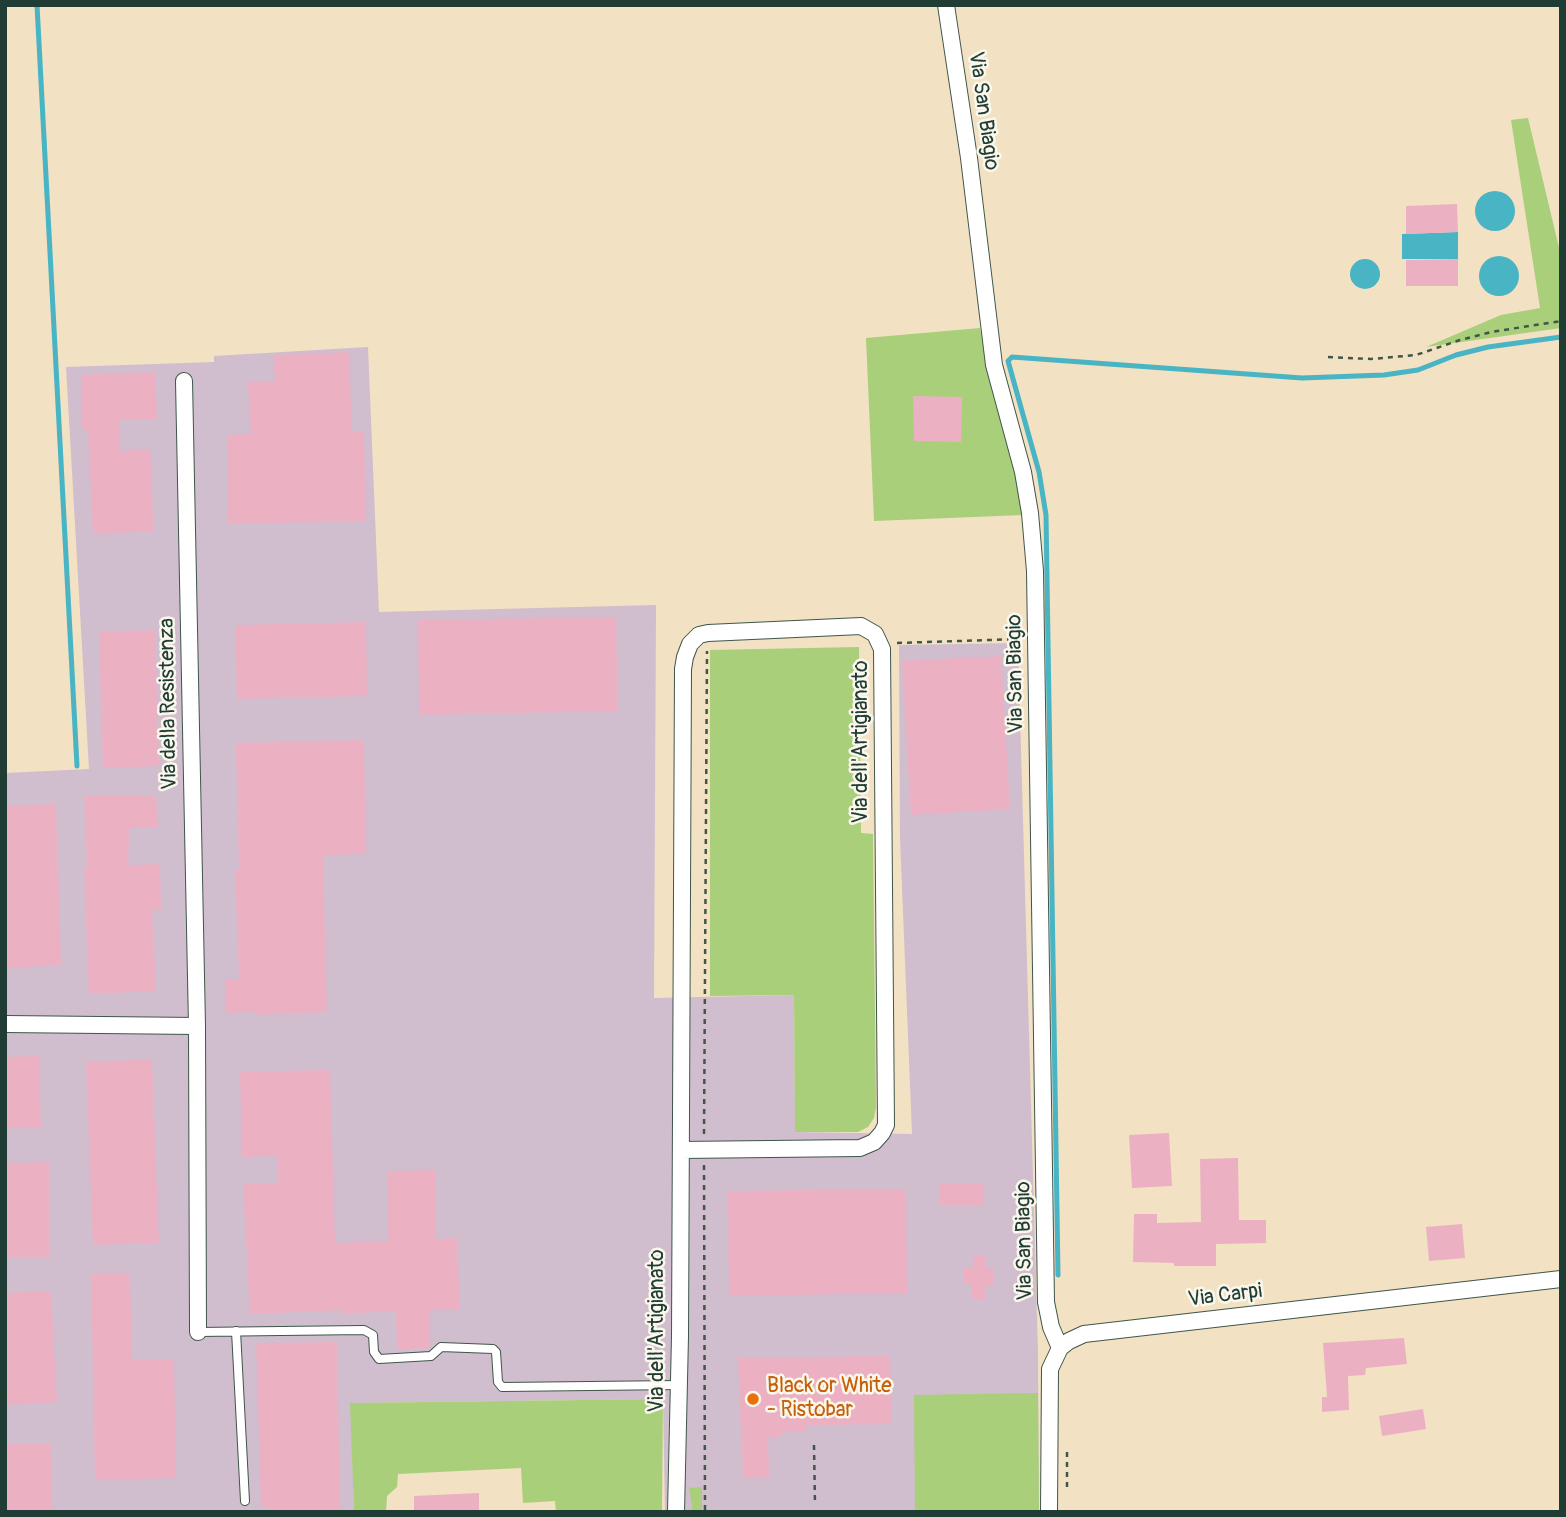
<!DOCTYPE html>
<html>
<head>
<meta charset="utf-8">
<style>
	body { margin:0 }
	#map { position:relative; width:1566px; height:1517px; overflow:hidden; background:#f2e1c3; font-family:Pangolin,sans-serif }
	canvas { display:block }
	.frame { position:absolute; inset:0; border:7px solid #1f3d34; pointer-events:none }
</style>
</head>
<body>
<div id="map">
<canvas width="1566" height="1517"></canvas>
<div class="frame"></div>
</div>
<script>
const context = document.querySelector('canvas').getContext('2d');
context.lineJoin = 'round';
function fillPath(path, color) { context.fillStyle = color; context.fill(path, 'evenodd'); }
const poly = rows => new Path2D(rows.map(r => 'M' + r).join(''));
function stroke(path, color, width, dash) { context.strokeStyle = color; context.lineWidth = width; context.lineCap = dash ? 'butt' : 'round'; context.setLineDash(dash || []); context.stroke(path); }
function label(font, color, halo, rows, align = 'center') {
  context.font = font + ' Pangolin,sans-serif'; context.lineWidth = 5; context.setLineDash([]); context.textBaseline = 'middle'; context.strokeStyle = halo; context.fillStyle = color; for (const [text, x, y, turn = 0] of rows) {
    context.save(); context.translate(x, y); context.rotate((+turn || 0) * Math.PI / 180); context.textAlign = isNaN(turn) ? turn : align; if (halo) context.strokeText(text, 0, 0); context.fillText(text, 0, 0); context.restore();
  }
}
fillPath(poly([
	[368,347,379,612,656,605,654,998,794,995,795,1132,912,1134,900,838,899,645,1018,643,1038,1353,1039,1512,665,1512,663,1399,351,1403,354,1512,5,1512,5,773,89,769,66,367,214,362,214,356]
]), '#d0bdce');
fillPath(poly([
	[1528,118,1561,256,1561,328,1426,347,1501,315,1540,308,1511,120],
	[980,328,990,383,1015,474,1023,515,874,521,866,338],
	[859,647,861,833,873,834,876,1107,874,1118,868,1127,858,1132,795,1132,794,995,710,996,710,650],
	[1038,1393,1039,1512,915,1512,914,1395],
	[663,1399,662,1512,556,1512,555,1501,523,1503,521,1468,398,1474,397,1487,387,1496,386,1512,354,1512,350,1403],
	[702,1487,702,1512,693,1512,689,1488]
]), '#a9cf7a');
fillPath(poly([
	'1475 211a20 20 0 1 1 40 0a20 20 0 1 1-40 0Z',
	[1458,232,1458,259,1402,259,1402,234],
	'1479 276a20 20 0 1 1 40 0a20 20 0 1 1-40 0Z',
	'1350 274a15 15 0 1 1 30 0a15 15 0 1 1-30 0Z'
]), '#48b4c4');
stroke(poly([
	[37,5,77,766],
	[1058,1275,1046,515,1039,472,1008,361,1012,357,1302,378,1384,375,1418,370,1456,355,1488,347,1561,337]
]), '#48b4c4', 5);
fillPath(poly([
	[1457,204,1458,232,1406,234,1406,206],
	[1458,259,1458,286,1406,286,1406,260],
	[349,352,352,432,364,431,366,521,228,524,227,435,251,434,248,382,275,381,274,355],
	[155,372,157,419,119,419,120,451,150,449,154,531,93,534,88,429,82,430,81,375],
	[913,396,962,397,961,442,914,441],
	[616,617,618,711,419,715,418,620],
	[366,622,367,696,237,699,235,625],
	[155,630,159,766,103,768,99,632],
	[1001,656,1010,809,911,815,902,661],
	[364,740,366,854,323,855,327,1012,255,1015,255,1012,225,1013,225,979,239,979,235,869,239,869,236,743],
	[156,795,158,827,129,828,128,865,160,864,161,910,152,910,156,991,89,994,84,867,87,867,84,796],
	[56,804,61,965,5,968,5,806],
	[39,1056,41,1128,5,1128,5,1057],
	[152,1059,159,1243,93,1245,86,1062],
	[330,1070,335,1243,388,1241,387,1171,435,1170,436,1239,457,1238,460,1309,430,1310,430,1348,397,1350,396,1311,339,1314,339,1310,250,1314,243,1184,278,1183,278,1156,242,1157,240,1072],
	[1169,1133,1172,1186,1132,1188,1129,1135],
	[1238,1158,1239,1220,1266,1220,1266,1243,1216,1244,1216,1266,1174,1266,1174,1263,1133,1262,1134,1214,1157,1214,1157,1223,1201,1222,1200,1159],
	[49,1162,49,1257,5,1258,5,1163],
	[939,1183,983,1183,983,1205,939,1205],
	[906,1189,907,1293,729,1296,728,1191],
	[1462,1224,1465,1258,1429,1261,1426,1227],
	[973,1256,985,1256,985,1268,994,1268,994,1286,985,1286,985,1299,972,1299,972,1284,964,1284,964,1267,973,1267],
	[130,1273,132,1360,174,1359,176,1478,95,1480,91,1274],
	[51,1291,57,1402,5,1405,5,1293],
	[1404,1338,1407,1364,1366,1368,1365,1375,1348,1376,1349,1410,1322,1412,1322,1397,1327,1397,1323,1343],
	[337,1342,340,1512,270,1512,270,1507,261,1507,256,1343],
	[890,1356,892,1424,806,1425,806,1432,781,1432,781,1438,768,1438,769,1478,743,1478,738,1358],
	[1423,1409,1426,1429,1382,1436,1379,1416],
	[5,1444,52,1444,52,1512,5,1512],
	[479,1493,479,1512,414,1512,414,1496]
]), '#ebb1c3');
const lane = poly([
	[236,1331,245,1501],
	[198,1332,364,1330,373,1335,374,1352,379,1359,431,1356,441,1347,493,1349,496,1352,498,1382,502,1387,679,1385]
]);
const street = poly([
	[946,5,969,158,994,365,1023,472,1030,513,1035,571,1046,1302,1051,1327,1060,1348],
	[184,381,197,1026,198,1332],
	[5,1024,197,1026],
	[676,1512,680,1336,683,669,685,657,690,644,699,635,708,633,861,626,875,634,882,649,886,1125,882,1133,874,1142,860,1148,681,1150],
	[1049,1512,1050,1369,1060,1348,1069,1341,1084,1334,1561,1279]
]);
stroke(lane, '#3f5649', 10);
stroke(street, '#3f5649', 18);
stroke(poly([
	[1328,357,1371,359,1416,355,1460,340,1491,332,1561,321],
	[897,643,1020,639],
	[704,1134,707,651],
	[704,1165,705,1512],
	[814,1445,815,1505],
	[1067,1487,1067,1449]
]), '#3f5649', 2.5, [5, 5]);
stroke(lane, '#fff', 8);
stroke(street, '#fff', 16);
for (const [x, y, r, color] of [
	[753,1399,7,"#e8710a"]
]) { const dot = new Path2D(); dot.arc(x, y, r, 0, 2 * Math.PI); context.fillStyle = color; context.fill(dot); stroke(dot, '#fbf7ec', 2.5); }
label('21px', '#1f3d34', '#fbf7ec', [
	["Via San Biagio",983,111,82],
	["Via San Biagio",1016,674,-91],
	["Via della Resistenza",169,704,-91],
	["Via dell'Artigianato",862,742,-90],
	["Via San Biagio",1025,1241,-91],
	["Via Carpi",1225,1296,-7],
	["Via dell'Artigianato",658,1331,-90]
]);
label('21px', '#c56008', '#fbf7ec', [
	["Black or White",767,1387],
	["- Ristobar",767,1411]
], 'left');
</script>
</body>
</html>
